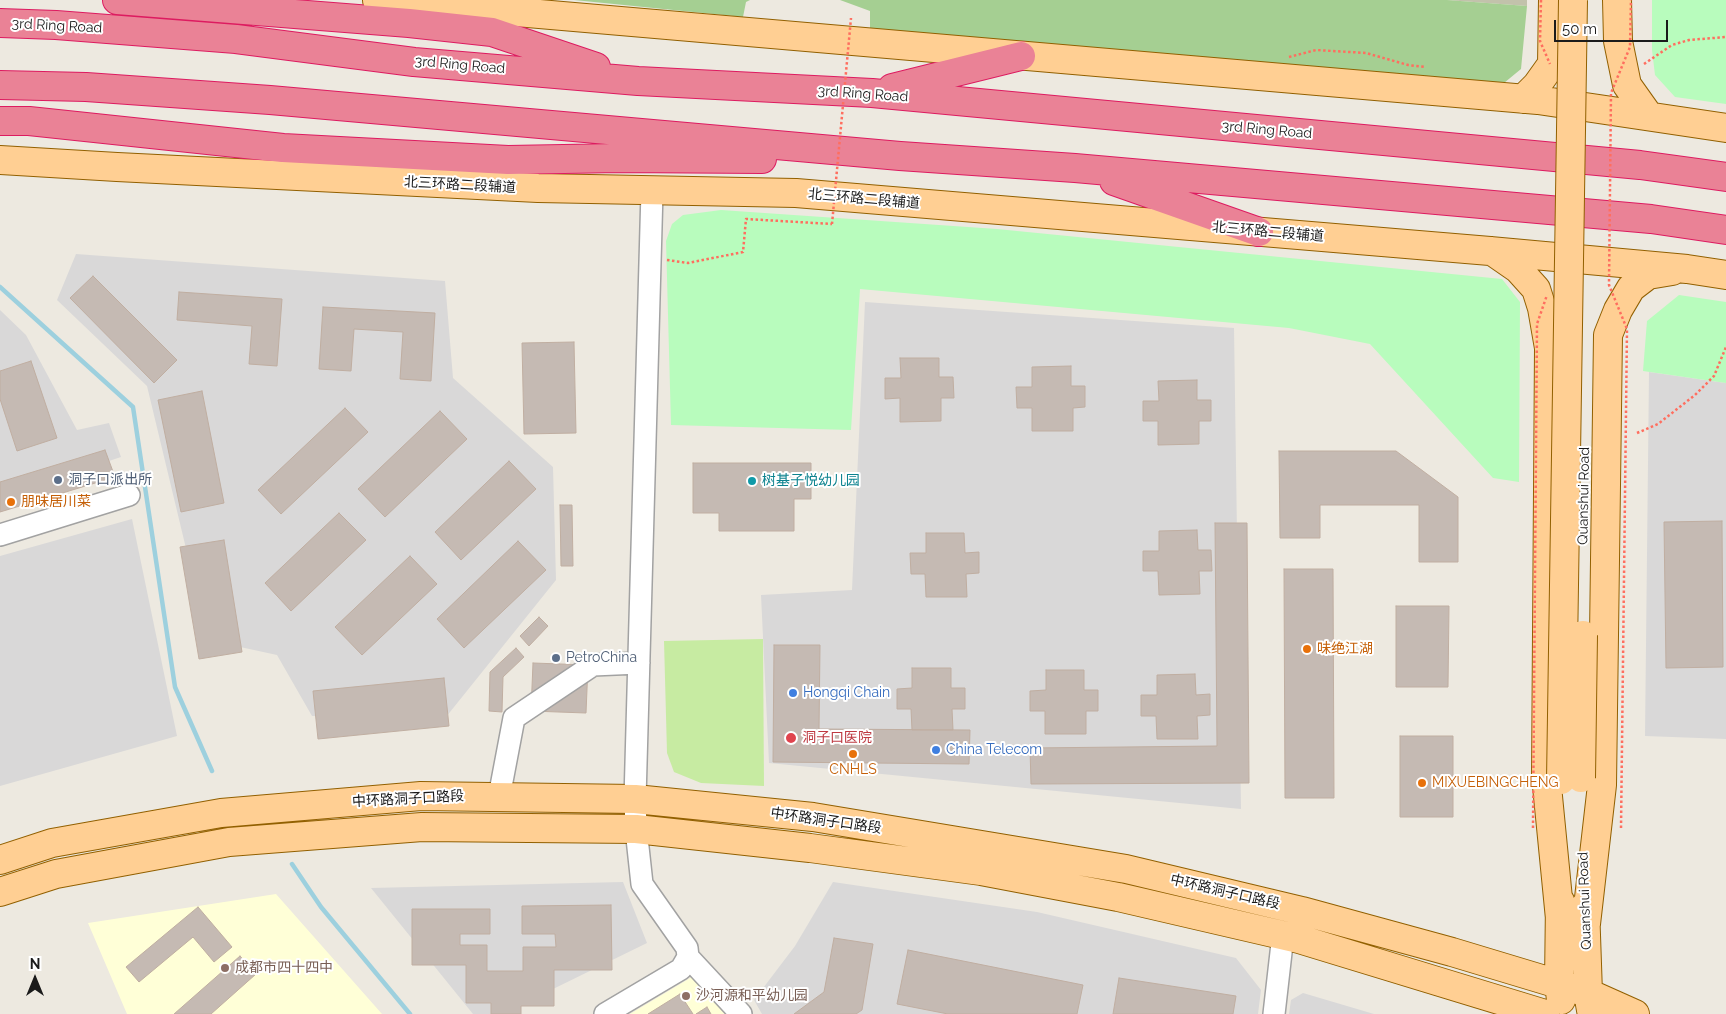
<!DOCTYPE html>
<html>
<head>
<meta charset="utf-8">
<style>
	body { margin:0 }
	#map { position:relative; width:1726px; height:1014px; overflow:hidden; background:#ede9e0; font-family:Raleway,sans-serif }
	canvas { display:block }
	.north { position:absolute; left:10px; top:954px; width:50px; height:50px; -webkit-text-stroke:4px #fff; paint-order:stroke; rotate:0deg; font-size:14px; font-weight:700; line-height:20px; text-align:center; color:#1b1b1b }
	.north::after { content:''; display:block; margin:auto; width:18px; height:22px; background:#1b1b1b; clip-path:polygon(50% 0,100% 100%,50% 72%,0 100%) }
	.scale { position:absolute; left:1554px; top:20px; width:114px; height:22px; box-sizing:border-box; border:2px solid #1b1b1b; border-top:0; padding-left:6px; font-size:15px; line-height:18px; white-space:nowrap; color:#1b1b1b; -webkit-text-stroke:4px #fff; paint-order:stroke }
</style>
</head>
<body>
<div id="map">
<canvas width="1726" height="1014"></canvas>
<div class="north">N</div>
<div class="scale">50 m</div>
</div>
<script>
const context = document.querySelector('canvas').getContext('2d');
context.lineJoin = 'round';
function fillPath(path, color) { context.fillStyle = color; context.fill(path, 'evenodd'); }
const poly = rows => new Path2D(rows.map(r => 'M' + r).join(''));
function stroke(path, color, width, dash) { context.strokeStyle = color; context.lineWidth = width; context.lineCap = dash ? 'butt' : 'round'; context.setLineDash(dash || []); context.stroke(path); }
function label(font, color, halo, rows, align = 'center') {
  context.font = font + ' Raleway,"Noto Sans SC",sans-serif'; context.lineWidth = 4; context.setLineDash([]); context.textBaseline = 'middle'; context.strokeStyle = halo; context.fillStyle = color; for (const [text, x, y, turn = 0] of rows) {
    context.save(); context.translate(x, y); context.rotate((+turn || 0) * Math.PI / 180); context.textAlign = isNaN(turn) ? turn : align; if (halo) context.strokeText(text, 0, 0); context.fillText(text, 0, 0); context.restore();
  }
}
fillPath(poly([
	[76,254,445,281,453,378,553,467,556,580,446,717,312,716,277,655,208,640,147,386,57,300],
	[865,302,1234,328,1241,809,769,763,761,595,852,590],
	[0,310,26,335,77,430,109,423,121,457,0,497],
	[1649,372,1726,383,1726,739,1645,736],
	[132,519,177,736,0,786,0,556],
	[623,882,647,943,502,1014,473,1014,371,888],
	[833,882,1037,912,1236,958,1261,990,1258,1014,762,1014,754,1000,795,946],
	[1303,993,1374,1014,1289,1014,1291,1000]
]), '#d9d8d8');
fillPath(poly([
	[276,894,382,1014,127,1014,88,923],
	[692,977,728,1014,630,1014]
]), '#ffffd7');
fillPath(poly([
	[1447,0,1527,0,1527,6]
]), '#c2c2ab');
fillPath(poly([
	[763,639,764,786,701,783,674,772,667,753,664,641]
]), '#c7eba2');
fillPath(poly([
	[574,0,750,0,746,2,743,17],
	[840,0,1447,0,1527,6,1521,69,1504,83,870,31,870,11]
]), '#a5cf92');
fillPath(poly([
	[1652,0,1726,0,1726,104,1675,97,1655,75,1652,50],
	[721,210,997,229,1502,279,1520,302,1519,482,1493,478,1370,344,1289,328,860,289,851,430,671,425,666,241,672,224,683,215],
	[1679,295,1726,302,1726,383,1643,371,1647,321]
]), '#b8fcbd');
stroke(poly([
	[0,287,133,407,175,687,212,771],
	[292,864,321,907,410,1014]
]), '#9dd0de', 4.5);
const building = poly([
	[93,276,177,360,154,383,70,298,93,276],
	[179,292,282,299,277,366,249,364,252,326,177,320,179,292],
	[323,307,435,313,431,381,400,379,403,332,354,329,351,371,319,369,323,307],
	[574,342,576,433,524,434,522,343,574,342],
	[900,358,939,358,939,377,953,377,954,398,941,398,941,421,900,422,900,398,885,399,885,378,901,378,900,358],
	[31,361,57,438,17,451,0,399,0,371,31,361],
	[1071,366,1071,386,1085,386,1085,407,1073,408,1073,431,1032,431,1032,408,1017,408,1016,387,1032,387,1032,367,1071,366],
	[1197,380,1197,400,1211,400,1211,421,1199,421,1199,444,1158,445,1158,421,1143,421,1143,401,1159,401,1158,381,1197,380],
	[202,391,224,503,181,512,158,400,202,391],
	[345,408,368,432,281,514,258,490,345,408],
	[440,411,467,439,385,517,358,489,440,411],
	[105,450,115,477,0,512,0,482,105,450],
	[1279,451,1396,451,1458,497,1458,562,1419,562,1419,505,1320,505,1320,538,1280,538,1279,451],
	[509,461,536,489,461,560,435,532,509,461],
	[693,463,811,463,811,499,794,499,794,531,719,531,719,513,693,513,693,463],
	[560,505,572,505,573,566,561,566,560,505],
	[339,513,366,540,291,611,265,583,339,513],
	[1722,521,1723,667,1666,668,1664,522,1722,521],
	[1215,523,1247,523,1249,783,1031,784,1030,748,1217,746,1215,523],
	[1197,530,1198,550,1211,550,1212,571,1199,571,1200,594,1159,595,1158,571,1143,571,1143,551,1159,551,1159,531,1197,530],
	[926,533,964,533,965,553,979,552,979,573,966,574,967,597,926,597,925,574,911,574,910,553,926,553,926,533],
	[224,540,242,652,199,659,180,547,224,540],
	[518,541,546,570,464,648,437,619,518,541],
	[410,556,437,584,362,655,335,627,410,556],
	[1284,569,1333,569,1334,798,1285,798,1284,569],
	[1396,606,1449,606,1448,687,1396,687,1396,606],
	[539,617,548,626,529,646,520,636,539,617],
	[774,645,820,645,819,729,970,730,969,764,773,762,774,645],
	[516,648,524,657,503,677,502,712,489,711,490,672,516,648],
	[533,663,588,665,586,713,531,711,533,663],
	[912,668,951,668,951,688,965,688,965,709,952,709,953,730,912,730,911,709,897,709,897,689,912,688,912,668],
	[1046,670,1084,670,1084,690,1098,690,1098,711,1086,711,1086,734,1045,734,1045,711,1030,711,1030,691,1046,690,1046,670],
	[1195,674,1196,695,1210,694,1210,715,1197,716,1198,739,1157,739,1156,716,1141,716,1141,695,1157,695,1157,675,1195,674],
	[444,678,449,726,318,739,313,691,444,678],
	[1400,736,1453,736,1453,817,1400,817,1400,736],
	[611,905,612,970,554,970,554,1006,521,1006,521,1014,491,1014,491,1003,466,1003,466,965,412,965,412,909,490,909,490,934,460,934,460,945,487,945,487,971,523,971,523,947,556,947,555,934,522,934,522,906,611,905],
	[198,907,232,947,214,962,193,937,139,982,126,967,198,907],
	[834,938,873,944,862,1010,856,1014,794,1014,824,992,834,938],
	[908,950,1083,985,1077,1014,948,1014,897,1004,908,950],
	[240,956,256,974,211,1014,174,1014,240,956],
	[1119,978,1236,996,1233,1014,1113,1014,1119,978],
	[680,994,693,1014,648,1014,680,994],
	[707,1007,711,1014,696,1014,707,1007]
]);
fillPath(building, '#c5bab3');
stroke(building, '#c0aea1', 1);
const minor = poly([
	[0,535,129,495],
	[499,797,514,718,593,665,639,663],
	[688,957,741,1014],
	[605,1014,681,969,688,957,687,948,642,884,636,829,635,799,652,191],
	[1274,1014,1283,935]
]);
const major = poly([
	[377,0,1538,100,1726,128],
	[1617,0,1618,41,1627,85,1649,116],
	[1523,99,1537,85,1552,64,1553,0],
	[0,160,117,167,538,188,796,193,1490,251,1687,269,1726,275],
	[1492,251,1518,269,1536,289,1542,308,1549,348,1546,776,1560,919],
	[0,860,52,843,221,813,421,796,635,799,813,817,1126,869,1302,911,1452,952,1588,993,1635,1014],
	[0,892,56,874,229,842,422,827,636,829,810,848,981,871,1118,897,1299,939,1545,1014],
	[1560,901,1559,983,1561,1000],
	[1585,906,1588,993,1591,1010],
	[1586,924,1602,785,1608,335,1618,310,1631,288,1648,275,1672,271]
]);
const highway = poly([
	[117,0,409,23,492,32,596,67],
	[0,23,56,25,236,39,414,62,638,81,872,93,1640,165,1726,177],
	[0,85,86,87,270,100,900,156,1075,168,1651,219,1726,230],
	[892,88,1021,56],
	[0,121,29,121,283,148,508,160,619,158,762,159],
	[1114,181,1259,232]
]);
stroke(minor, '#a2a2a2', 24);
stroke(major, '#926000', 30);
stroke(highway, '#dd1b60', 30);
stroke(poly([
	[1289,57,1316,50,1366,53,1408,65,1425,67],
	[1644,64,1672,45,1689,40,1726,37],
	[667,260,688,263,743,252,746,219,832,224],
	[1637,433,1658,424,1695,395,1714,376,1726,347]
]), '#ff6e5f', 2.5, [2.5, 2.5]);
stroke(minor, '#fff', 21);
stroke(major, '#ffcf93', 28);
stroke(highway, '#ea8296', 28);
const majorBridge = poly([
	[1581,778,1583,635],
	[1561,780,1573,0]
]);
stroke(majorBridge, '#926000', 30, []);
stroke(poly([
	[1541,0,1540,41,1550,64],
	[832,224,851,18],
	[1533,828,1537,324,1547,295],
	[1621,828,1627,329,1609,285,1611,93,1630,47,1631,0]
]), '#ff6e5f', 2.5, [2.5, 2.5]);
stroke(majorBridge, '#ffcf93', 28);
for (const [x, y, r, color] of [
	[58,480,5,"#5c6f8a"],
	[752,481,5,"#0f9aa8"],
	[11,502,5,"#e8710a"],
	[1307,649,5,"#e8710a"],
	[556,658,5,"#5c6f8a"],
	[793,693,5,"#3f7fe0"],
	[791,738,6,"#e0444e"],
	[936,750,5,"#3f7fe0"],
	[853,754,5,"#e8710a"],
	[1422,783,5,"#e8710a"],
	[225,968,5,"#8d6e63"],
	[686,996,5,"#8d6e63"]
]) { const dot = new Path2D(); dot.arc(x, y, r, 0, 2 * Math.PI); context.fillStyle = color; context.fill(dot); stroke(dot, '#fff', 2); }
label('14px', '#1b1b1b', '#fff', [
	["3rd Ring Road",57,26,3],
	["3rd Ring Road",460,65,5],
	["3rd Ring Road",863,94,4],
	["3rd Ring Road",1267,130,5],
	["北三环路二段辅道",460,185,3],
	["北三环路二段辅道",864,199,5],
	["北三环路二段辅道",1268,232,5],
	["Quanshui Road",1584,496,-89],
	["中环路洞子口路段",408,799,-3],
	["中环路洞子口路段",826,821,8],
	["中环路洞子口路段",1225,892,13],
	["Quanshui Road",1585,901,-92]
]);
label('14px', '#4e5e75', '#fff', [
	["洞子口派出所",68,480],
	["PetroChina",566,658]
], 'left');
label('14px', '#0d838f', '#fff', [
	["树基子悦幼儿园",762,481]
], 'left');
label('14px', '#c56008', '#fff', [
	["朋味居川菜",21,502],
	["味绝江湖",1317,649],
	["CNHLS",853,770,"center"],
	["MIXUEBINGCHENG",1432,783]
], 'left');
label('14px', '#366cbe', '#fff', [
	["Hongqi Chain",803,693],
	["China Telecom",946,750]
], 'left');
label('14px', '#be3a42', '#fff', [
	["洞子口医院",802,738]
], 'left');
label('14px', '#785e54', '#fff', [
	["成都市四十四中",235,968],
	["沙河源和平幼儿园",696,996]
], 'left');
</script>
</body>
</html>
